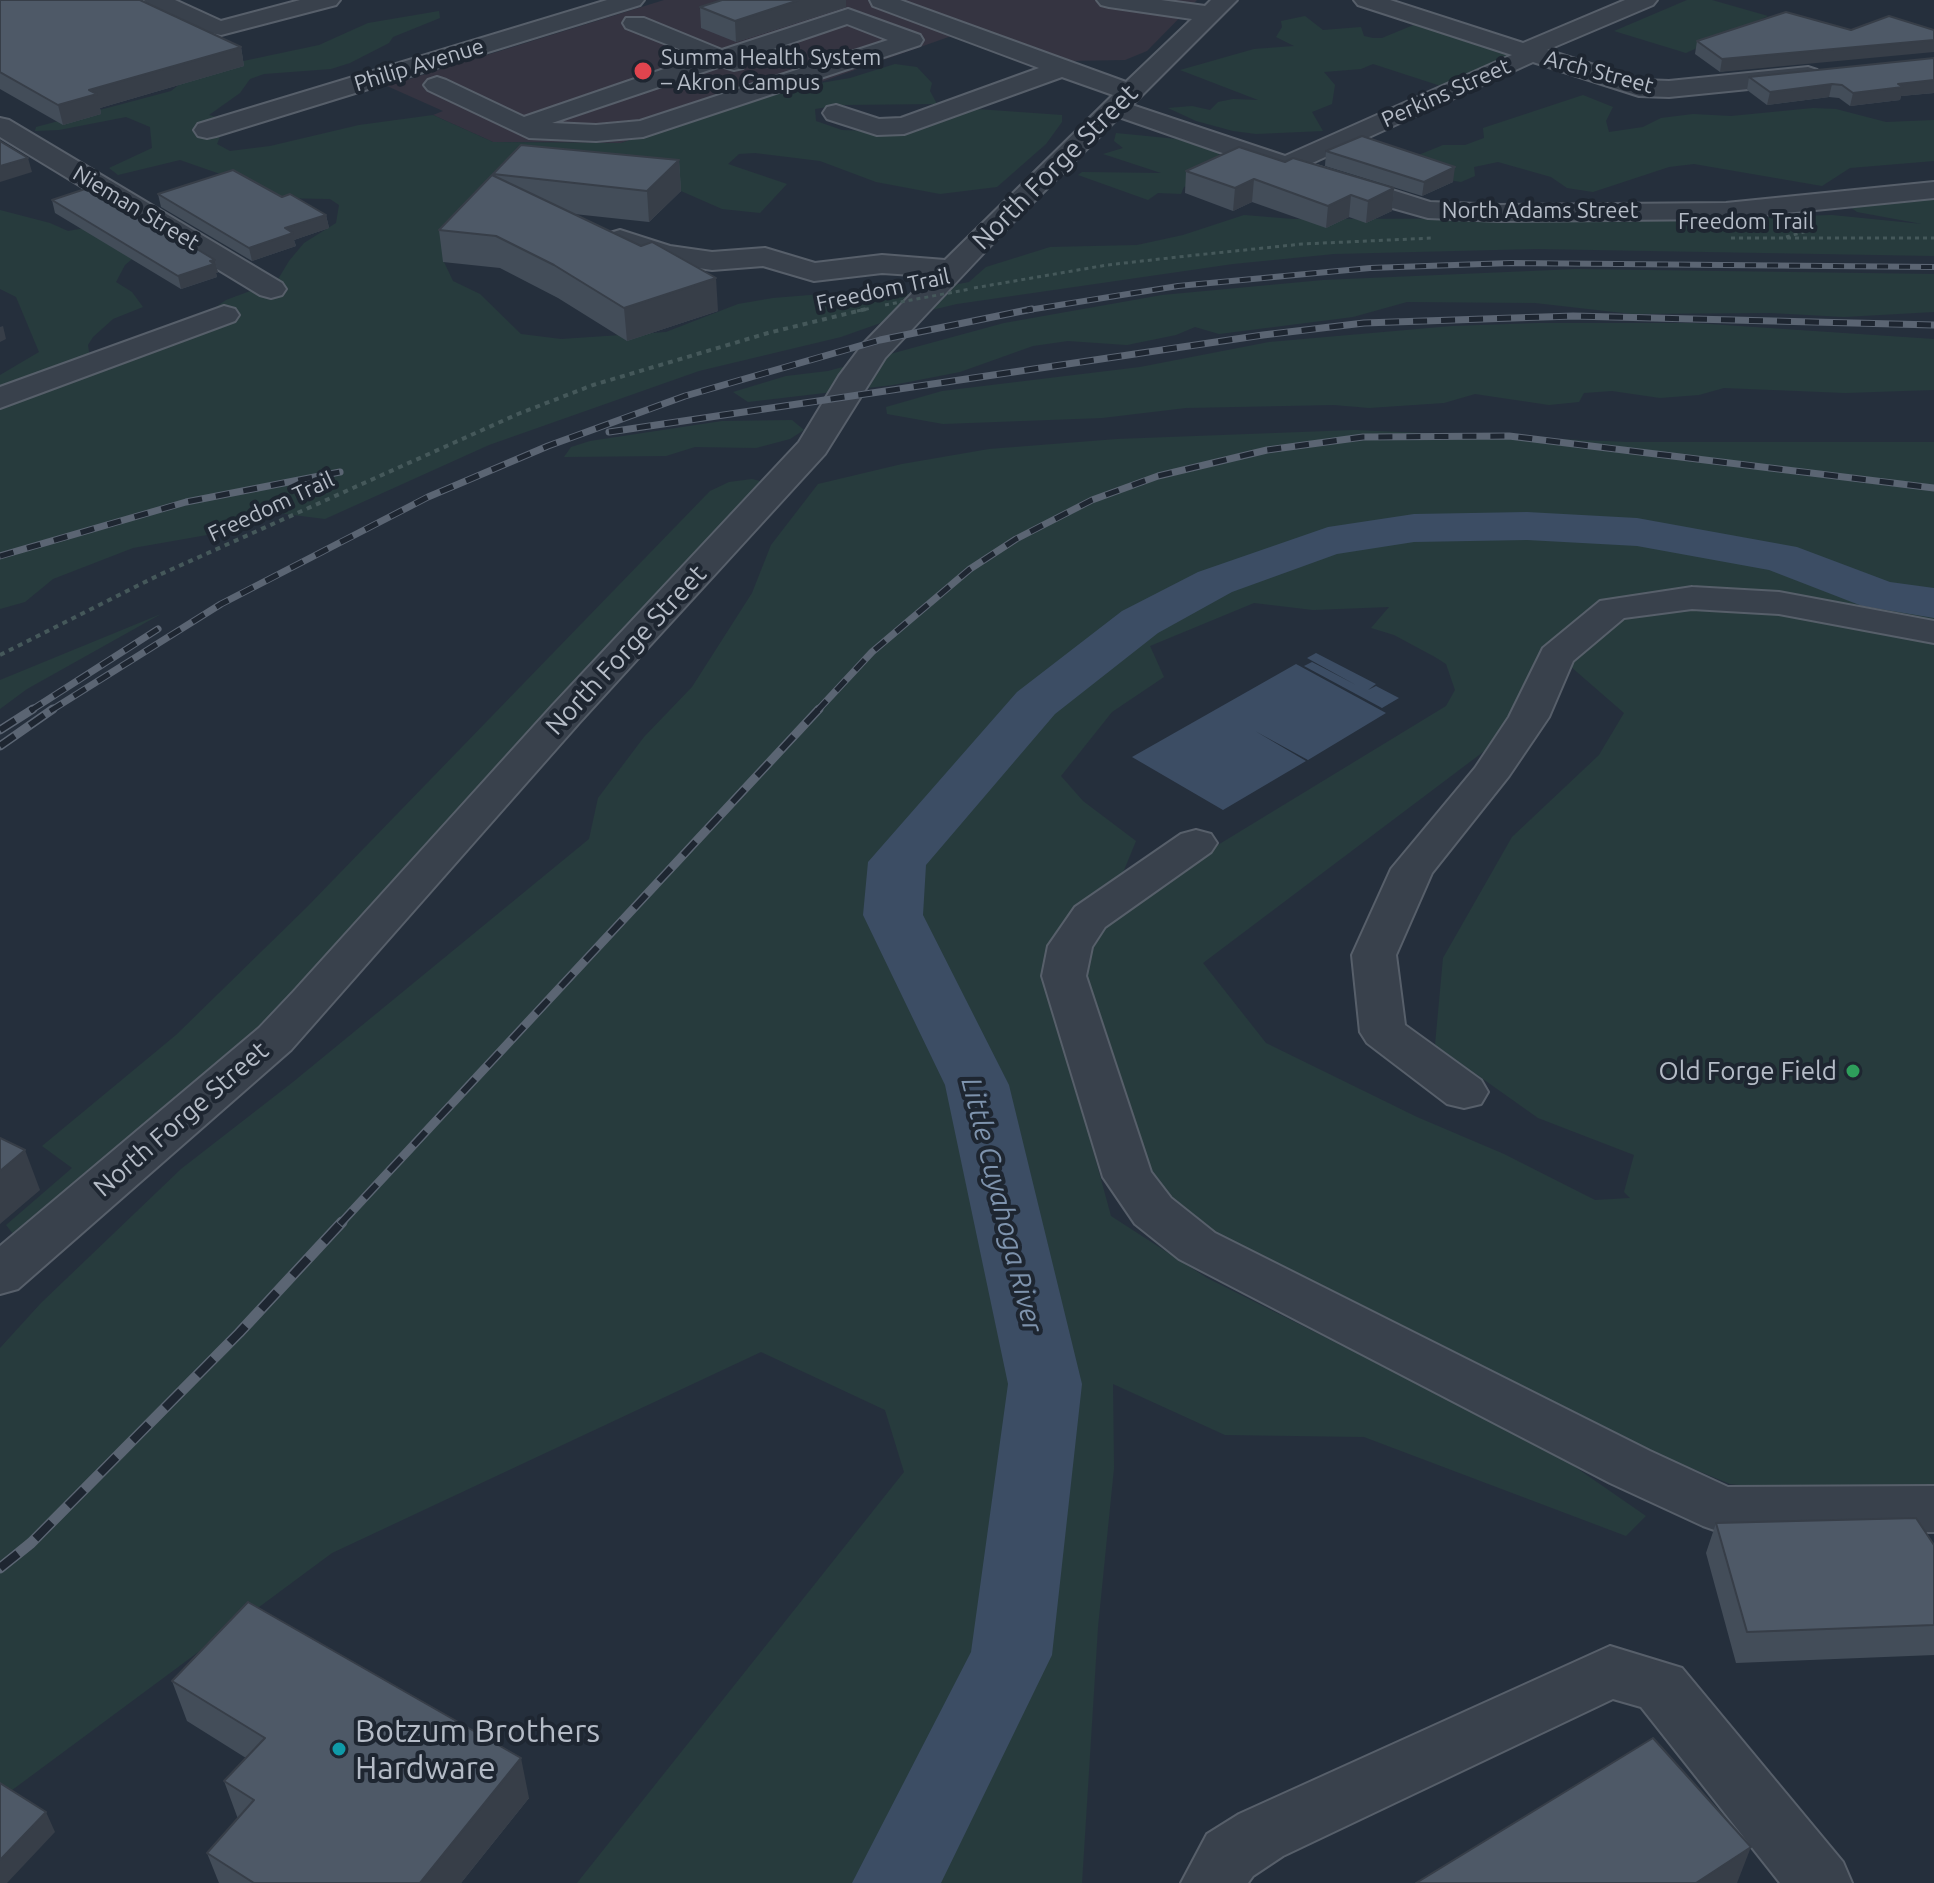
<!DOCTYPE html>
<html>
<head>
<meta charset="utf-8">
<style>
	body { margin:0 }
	canvas { display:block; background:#252f3c }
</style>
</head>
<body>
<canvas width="1934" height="1883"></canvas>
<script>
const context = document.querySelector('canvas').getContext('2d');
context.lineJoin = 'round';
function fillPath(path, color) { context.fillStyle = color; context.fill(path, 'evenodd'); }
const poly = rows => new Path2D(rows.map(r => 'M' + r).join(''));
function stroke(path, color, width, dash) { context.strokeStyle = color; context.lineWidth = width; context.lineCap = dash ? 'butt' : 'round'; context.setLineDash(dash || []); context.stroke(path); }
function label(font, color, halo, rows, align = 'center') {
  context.font = font + ' Ubuntu,sans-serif'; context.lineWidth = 8; context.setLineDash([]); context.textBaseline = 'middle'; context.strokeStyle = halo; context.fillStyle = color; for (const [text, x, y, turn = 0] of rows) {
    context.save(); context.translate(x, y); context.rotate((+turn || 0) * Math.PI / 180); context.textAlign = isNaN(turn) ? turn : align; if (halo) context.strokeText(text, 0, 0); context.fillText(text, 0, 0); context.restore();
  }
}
fillPath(poly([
	[664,0,1197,0,1147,51,1125,60,1068,61,977,27,815,84,807,80,621,143,493,142,433,115,443,111,387,86]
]), '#353441');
fillPath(poly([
	[1687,0,1712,0,1768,16,1686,53,1614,31],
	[439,11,440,18,393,37,389,43,350,63,331,69,264,74,250,79,240,93,209,115,227,120,217,144,230,151,270,146,359,125,433,115,493,142,621,143,808,80,815,84,850,78,895,64,917,67,932,83,930,91,937,104,840,105,815,109,816,121,842,130,868,131,900,129,977,109,1062,115,1062,122,1046,144,997,187,940,194,876,182,820,161,755,153,739,154,728,164,787,184,760,213,722,209,681,191,525,176,444,262,453,281,480,294,521,334,561,339,666,332,738,304,773,298,859,291,887,298,969,282,986,267,1050,247,1137,245,1183,235,1244,215,1293,219,1732,218,1832,215,1922,224,1857,212,1846,204,1934,194,1934,256,1536,249,1334,254,1233,264,957,304,889,320,841,337,699,371,489,445,325,519,277,513,207,535,133,548,53,579,25,602,0,609,0,375,39,352,16,297,0,289,0,210,50,223,68,231,131,220,157,238,125,265,116,282,132,292,143,307,113,319,93,337,88,345,90,359,173,337,226,300,277,281,289,261,304,243,336,223,339,205,330,199,276,198,249,184,180,160,118,175,109,168,152,148,150,127,126,117,59,130,35,131,36,127,171,91,186,79,234,63,319,45,368,23],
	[1305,16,1323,30,1361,27,1364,36,1373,38,1382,38,1416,24,1515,57,1447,88,1373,64,1361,69,1324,72,1335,85,1332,104,1312,112,1323,131,1256,134,1233,131,1196,121,1168,108,1192,106,1210,110,1218,102,1233,99,1258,100,1180,70,1254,49,1294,46,1276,37,1282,27,1281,21],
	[1583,95,1613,107,1606,121,1609,132,1643,127,1661,118,1693,114,1731,116,1813,108,1836,109,1886,122,1934,120,1934,161,1850,168,1822,186,1694,164,1669,167,1593,192,1567,188,1551,177,1498,162,1474,167,1475,176,1461,182,1429,177,1416,156,1443,145,1465,145,1484,138,1483,128],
	[1116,133,1177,139,1213,150,1220,152,1215,161,1224,170,1184,187,1181,194,1158,193,1148,200,1078,175,1082,172,1161,173,1103,154,1123,148,1114,141],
	[1576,269,1934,274,1934,312,1844,317,1771,313,1632,314,1535,303,1407,302,1353,317,1219,334,1195,327,1176,335,1127,345,1068,341,1033,346,960,372,893,385,748,402,733,392,786,376,828,371,1004,323,1162,295,1323,280],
	[1539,323,1694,323,1934,339,1934,390,1845,393,1724,388,1699,395,1660,398,1612,391,1584,393,1579,402,1549,405,1475,394,1444,403,1369,408,1334,405,1186,408,1102,418,943,424,887,414,886,407,942,391,1140,367,1269,342,1452,326],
	[792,420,804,430,790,439,756,448,695,447,666,456,564,457,571,447,590,441,722,421],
	[1354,430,1627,442,1934,442,1934,1496,1798,1492,1730,1484,1584,1424,1208,1238,1159,1199,1143,1166,1087,978,1091,938,1121,904,1446,706,1455,690,1446,664,1435,657,1394,635,1371,628,1389,607,1313,610,1254,603,1150,646,1164,677,1112,712,1061,776,1083,801,1136,841,1122,875,1073,909,1048,944,1048,986,1111,1216,1207,1278,1552,1451,1646,1516,1626,1536,1364,1437,1225,1435,1113,1384,1114,1468,1098,1627,1082,1883,577,1883,904,1472,885,1410,761,1352,332,1553,0,1799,0,1348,41,1303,181,1169,293,1082,589,839,598,798,644,737,692,687,752,593,771,545,818,484,902,464,989,449,1117,439],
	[1570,666,1624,713,1599,755,1512,837,1443,958,1435,1045,1538,1118,1634,1155,1624,1192,1630,1198,1595,1200,1504,1154,1417,1117,1266,1043,1203,963,1495,743],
	[752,479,764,482,256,1037,17,1239,6,1225,72,1168,42,1146,176,1035,307,907,710,491,729,482],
	[161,614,27,689,0,709,0,680]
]), '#273b3d');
fillPath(poly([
	[1316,653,1376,684,1368,690,1376,686,1399,698,1382,708,1304,666,1312,662,1356,685,1307,658],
	[1296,664,1386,713,1308,760,1255,731,1306,761,1223,810,1132,757]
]), '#3c4d64');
fillPath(poly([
	[1527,512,1637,518,1797,547,1890,582,1934,588,1934,618,1862,606,1769,570,1637,546,1527,540,1414,542,1337,554,1232,592,1158,633,1055,714,926,865,923,915,1009,1085,1082,1384,1052,1655,941,1883,852,1883,971,1652,1008,1384,945,1085,863,915,868,862,1017,692,1122,611,1198,572,1328,527,1414,514,1527,512]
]), '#3c4d64');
const minor = poly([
	[144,0,175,0,221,21,300,0,340,0,336,5,221,35,201,31,148,5,144,0],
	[607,0,644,0,640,5,216,136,207,138,198,136,194,130,198,124,607,0],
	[870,0,900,0,1126,82,1192,19,1109,7,1101,5,1097,0,1161,0,1205,6,1211,0,1237,0,1132,105,1285,156,1512,55,1358,5,1354,0,1390,0,1523,43,1625,0,1657,0,1653,5,1547,50,1641,80,1669,81,1808,67,1817,70,1821,75,1817,80,1808,83,1669,97,1639,96,1533,62,1310,164,1430,202,1501,205,1726,203,1934,182,1934,198,1726,219,1501,221,1428,218,1332,191,1119,117,1009,226,885,358,825,454,580,722,291,1050,18,1289,0,1294,0,1246,259,1028,294,991,552,706,799,442,839,376,863,344,929,276,882,273,814,281,763,266,712,270,665,263,610,245,606,239,610,233,620,230,670,246,712,252,765,248,815,263,882,255,945,260,1113,95,1062,77,904,134,877,135,827,119,823,113,827,107,836,105,879,119,901,118,1039,68,873,6,870,0],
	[848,9,920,35,923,40,920,45,643,137,596,141,529,138,428,90,424,85,428,80,437,77,446,80,524,117,699,57,626,28,623,23,626,18,644,18,722,50,848,9],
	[847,24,888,40,640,121,596,125,552,123,721,66,734,70,743,68,746,63,744,59,847,24],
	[0,118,9,120,282,283,286,289,282,295,271,298,260,295,0,137,0,118],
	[224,306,235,309,239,315,235,321,0,408,0,387,224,306],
	[1692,587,1779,592,1934,621,1934,643,1779,614,1692,609,1624,618,1573,661,1549,717,1509,776,1432,873,1396,955,1405,1025,1481,1080,1488,1092,1481,1104,1464,1108,1447,1104,1367,1043,1360,1032,1352,955,1391,869,1475,768,1509,717,1543,648,1600,601,1692,587],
	[1196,830,1211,834,1217,843,1211,852,1105,927,1092,947,1086,976,1151,1172,1171,1198,1215,1233,1650,1451,1728,1487,1934,1486,1934,1532,1723,1533,1703,1526,1610,1483,1179,1259,1135,1224,1103,1177,1042,976,1048,946,1075,907,1181,834,1196,830],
	[1610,1646,1682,1668,1843,1862,1852,1883,1780,1883,1641,1707,1613,1699,1283,1856,1253,1876,1248,1883,1181,1883,1207,1834,1239,1814,1610,1646]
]);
stroke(minor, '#575f6a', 4);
stroke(poly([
	[1786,237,1811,230],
	[1731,238,1934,238],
	[974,288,1107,265,1187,256,1302,244,1433,238],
	[857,311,872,308]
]), '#45585a', 3, [4, 4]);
stroke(poly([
	[0,655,159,575,518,414,593,385,768,333,866,309]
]), '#45585a', 4, [5, 5]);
fillPath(minor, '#39414c');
const railFar3 = poly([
	[1022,311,1178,286,1370,268,1511,263,1934,267]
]);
const railFar2 = poly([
	[609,432,1263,335,1364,323,1573,316,1934,325],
	[0,556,186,502,340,472],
	[30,711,158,629],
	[50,711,221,604,428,497,548,446,685,396,880,340,1032,309],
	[817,711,872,652,970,569,1016,539,1092,500,1158,476,1267,450,1363,437,1509,436,1934,488]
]);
const railFar1 = poly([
	[0,730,33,709],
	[0,746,53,709],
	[340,1224,819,709]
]);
const rail = poly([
	[0,1568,31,1543,239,1333,342,1222]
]);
stroke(railFar3, '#5b6573', 6);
stroke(railFar2, '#5b6573', 7);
stroke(railFar1, '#5b6573', 9);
stroke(rail, '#5b6573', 11);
stroke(railFar3, '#1e2631', 4, [11]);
stroke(railFar2, '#1e2631', 5, [14]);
stroke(railFar1, '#1e2631', 6, [18]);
stroke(rail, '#1e2631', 8, [23]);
stroke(poly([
	[885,305,970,289]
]), '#45585a', 3, [4, 4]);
fillPath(poly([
	[0,0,241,47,244,66,100,108,101,114,63,125,0,89],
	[700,7,846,7,736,42,701,28],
	[1851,30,1934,30,1720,72,1695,54,1697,41],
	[1934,58,1934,93,1901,96,1900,100,1850,106,1839,98,1829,97,1767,105,1747,90,1749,77],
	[1326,151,1453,182,1422,196,1325,166],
	[679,160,681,191,649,222,574,214,718,311,627,341,558,298,500,268,443,262,439,230,493,175,493,174],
	[1285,162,1394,188,1392,211,1366,223,1349,217,1326,228,1252,202,1233,211,1185,193,1186,171],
	[158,194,282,197,326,215,329,228,294,240,296,246,252,261,161,207],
	[52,200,116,207,215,260,218,273,216,273,217,277,181,289,55,213],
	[1716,1523,1934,1545,1934,1655,1736,1663,1706,1553],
	[172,1681,529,1798,461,1883,219,1883,207,1853,238,1819,224,1781,246,1758,187,1721]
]), '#434d59');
fillPath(poly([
	[799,0,846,0,846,7,736,42,735,21],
	[1934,40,1934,52,1720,72,1722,59],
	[241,47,244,66,100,108,101,114,63,125,58,105,89,90],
	[1934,80,1934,93,1901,96,1900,100,1850,106,1853,93,1898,84],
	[1832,84,1829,97,1767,105,1770,92],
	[28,158,32,172,0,182,0,166],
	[679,160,681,191,649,222,647,191],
	[1455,167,1453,182,1422,196,1424,182],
	[1254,179,1252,202,1233,211,1235,188],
	[1394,188,1392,211,1366,223,1368,201],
	[1351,195,1349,217,1326,228,1328,206],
	[326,215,329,228,294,240,296,246,252,261,249,248,285,228],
	[215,260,218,273,216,273,217,277,181,289,178,276],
	[716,278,718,311,627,341,624,308],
	[3,326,6,339,0,342,0,327],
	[25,1150,40,1190,0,1224,0,1171],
	[521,1758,529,1798,461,1883,420,1883],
	[46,1812,55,1832,7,1883,0,1883,0,1860],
	[1751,1847,1737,1883,1696,1883]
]), '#373e48');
const building = poly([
	[0,0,140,0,241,47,89,90,97,94,58,105,0,72,0,0],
	[722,0,799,0,735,21,700,7,722,0],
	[1786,12,1851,30,1889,16,1934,30,1934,40,1722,59,1697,41,1786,12],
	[1934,58,1934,80,1898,84,1903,87,1853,93,1842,85,1832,84,1770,92,1749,77,1934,58],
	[1362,136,1455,167,1424,182,1326,151,1362,136],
	[0,141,28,158,0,166,0,141],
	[521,145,679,160,647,191,493,174,521,145],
	[1239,147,1285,162,1293,158,1394,188,1368,201,1351,195,1328,206,1254,179,1235,188,1186,171,1239,147],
	[233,170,282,197,290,194,326,215,285,228,293,233,249,248,158,194,233,170],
	[492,175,641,246,652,242,716,278,624,308,554,265,496,236,439,230,492,175],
	[85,189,116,207,124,205,215,260,210,261,214,264,178,276,52,200,85,189],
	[0,1138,25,1150,0,1171,0,1138],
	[1916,1518,1934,1545,1934,1625,1747,1632,1716,1523,1916,1518],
	[248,1602,521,1758,420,1883,254,1883,207,1853,254,1800,224,1781,265,1738,172,1681,248,1602],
	[1653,1738,1751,1847,1696,1883,1416,1883,1653,1738],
	[0,1783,46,1812,0,1860,0,1783]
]);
fillPath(building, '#4e5967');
stroke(building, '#373e48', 2);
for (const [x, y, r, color] of [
	[643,71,10,"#e0444e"],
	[1853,1071,8,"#2e9e5b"],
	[339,1749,8,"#0f9aa8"]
]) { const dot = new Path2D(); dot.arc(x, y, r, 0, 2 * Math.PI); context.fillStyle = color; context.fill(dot); stroke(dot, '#1e2631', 3); }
label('22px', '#b5bcc7', '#1e2631', [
	["Summa Health System",661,58],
	["– Akron Campus",661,83]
], 'left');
label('22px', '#b5bcc7', '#1e2631', [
	["Philip Avenue",419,65,-17],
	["Arch Street",1599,72,15],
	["Perkins Street",1446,93,-24],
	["Nieman Street",136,208,31],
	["North Adams Street",1540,211],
	["Freedom Trail",1746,222],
	["Freedom Trail",883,290,-12],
	["Freedom Trail",271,507,-25]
]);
label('26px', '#b5bcc7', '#1e2631', [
	["North Forge Street",1055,167,-45],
	["North Forge Street",626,650,-47],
	["North Forge Street",181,1119,-41]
]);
label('26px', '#b5bcc7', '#1e2631', [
	["Old Forge Field",1837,1071]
], 'right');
label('italic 28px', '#7e93ad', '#1e2631', [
	["Little Cuyahoga River",1002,1205,76]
]);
label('32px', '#b5bcc7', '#1e2631', [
	["Botzum Brothers",355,1731],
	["Hardware",355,1768]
], 'left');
</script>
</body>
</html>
